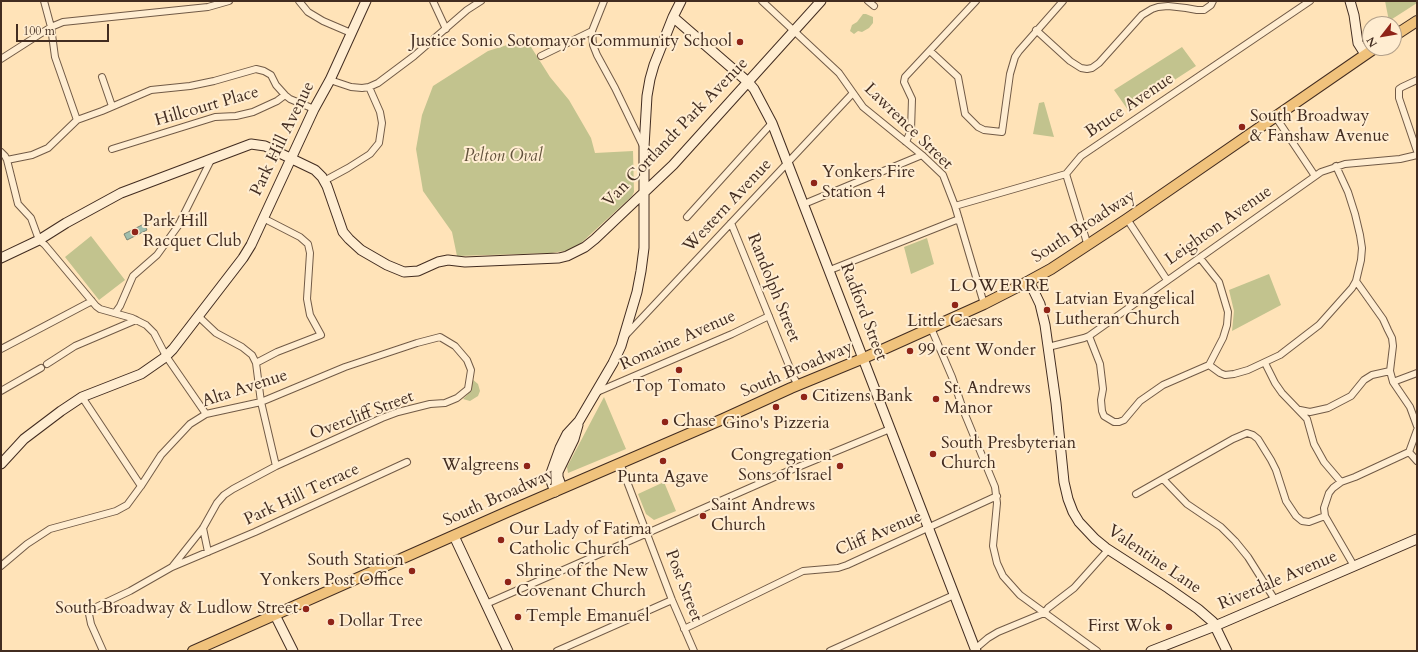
<!DOCTYPE html>
<html>
<head>
<meta charset="utf-8">
<style>
	body { margin:0 }
	#map { position:relative; width:1418px; height:652px; overflow:hidden; background:#ffe3b8; font-family:Cardo,serif }
	canvas { display:block }
	.frame { position:absolute; inset:0; border:2px solid #422c20; pointer-events:none }
	.north { position:absolute; left:1362px; top:16px; width:40px; height:40px; box-sizing:border-box; background:#ffedd1; border:1px solid #b3a08a; border-radius:50%; rotate:239deg; font-size:11px; font-weight:700; line-height:16px; text-align:center; color:#422c20 }
	.north::after { content:''; display:block; margin:auto; width:14px; height:18px; background:#8f2418; clip-path:polygon(50% 0,100% 100%,50% 72%,0 100%) }
	.scale { position:absolute; left:16px; top:24px; width:93px; height:18px; box-sizing:border-box; border:2px solid #422c20; border-top:0; padding-left:5px; font-size:12px; line-height:14px; white-space:nowrap; color:#422c20; -webkit-text-stroke:3px #ffedd1; paint-order:stroke }
</style>
</head>
<body>
<div id="map">
<canvas width="1418" height="652"></canvas>
<div class="frame"></div>
<div class="north">N</div>
<div class="scale">100 m</div>
</div>
<script>
const context = document.querySelector('canvas').getContext('2d');
context.lineJoin = 'round';
function fillPath(path, color) { context.fillStyle = color; context.fill(path, 'evenodd'); }
const poly = rows => new Path2D(rows.map(r => 'M' + r).join(''));
function stroke(path, color, width, dash) { context.strokeStyle = color; context.lineWidth = width; context.lineCap = dash ? 'butt' : 'round'; context.setLineDash(dash || []); context.stroke(path); }
function label(font, color, halo, rows, align = 'center') {
  context.font = font + ' Cardo,serif'; context.lineWidth = 4; context.setLineDash([]); context.textBaseline = 'middle'; context.strokeStyle = halo; context.fillStyle = color; for (const [text, x, y, turn = 0] of rows) {
    context.save(); context.translate(x, y); context.rotate((+turn || 0) * Math.PI / 180); context.textAlign = isNaN(turn) ? turn : align; if (halo) context.strokeText(text, 0, 0); context.fillText(text, 0, 0); context.restore();
  }
}
fillPath(poly([
	[1385,1,1417,1,1417,3,1389,21],
	[863,14,866,14,873,17,873,23,869,28,862,32,858,31,854,34,850,31,852,25,857,22],
	[526,39,550,77,569,100,591,138,595,153,633,151,634,192,632,196,618,209,581,243,570,250,551,253,457,256,452,232,423,191,416,149,422,115,433,86,488,51],
	[1182,47,1196,66,1128,110,1114,90],
	[1044,102,1054,137,1033,134,1039,103],
	[91,236,125,280,99,300,65,257],
	[927,238,934,264,911,274,904,247],
	[1269,274,1281,305,1232,331,1234,311,1229,290],
	[472,379,478,384,480,391,478,396,470,401,463,399,468,394],
	[604,397,626,449,568,473,567,467],
	[664,482,676,511,654,520,646,514,638,494],
	[1240,591,1244,591,1250,597,1232,604,1232,597,1234,594]
]), '#c2c38e');
const water = poly([
	[144,224,147,230,127,240,124,234,144,224]
]);
fillPath(water, '#a0beac');
stroke(water, '#7a8474', 1);
const street = poly([
	[44,1,51,27,55,57,77,120],
	[299,1,308,12,323,21,351,33],
	[433,1,446,29],
	[604,1,592,31,593,45,597,55,615,88,643,146],
	[762,1,839,73,863,107,922,155,943,175,955,206,984,304],
	[868,1,874,6],
	[1036,30,1070,61,1081,68,1087,69,1092,68,1099,63,1142,15,1152,9,1158,7,1168,6,1186,8,1197,10,1204,10,1211,5,1213,1],
	[930,51,958,77,965,114,978,127,984,130,1002,132,1010,74,1015,57,1019,51,1063,1],
	[541,56,592,31],
	[1,59,51,27,63,22,208,7,229,1],
	[102,77,112,106],
	[330,80,351,87,362,88,369,87,378,83,414,56,467,10,481,1],
	[1417,80,1402,87,1399,89,1399,98,1417,151],
	[1275,116,1315,176],
	[906,142,911,130,912,99,904,82,905,77,976,1],
	[112,149,215,117,236,116,253,112,277,101,285,95],
	[1,152,5,156,7,160,18,204,31,218,39,240,45,245,96,306,100,309,132,318,146,325,154,333,166,356,206,414],
	[7,160,32,155,48,148,77,120,102,111,151,90,190,86,214,81,256,69,264,71,271,75,276,85,285,95,290,99,314,109],
	[1066,174,1088,246],
	[324,181,348,168,370,154,379,143,382,123,380,112,369,87],
	[804,204,922,155],
	[955,206,1066,174,1081,156,1310,1],
	[687,217,772,123],
	[1127,219,1167,280],
	[731,223,794,378,798,385],
	[830,270,959,219],
	[1356,281,1383,319,1388,330,1392,338,1393,346,1390,371,1393,382,1410,407,1417,426],
	[115,313,120,306,133,276,157,255,178,226,212,158],
	[198,316,216,333,242,347,252,355,256,363,261,402,276,466],
	[931,328,952,377,964,412,995,487,997,503,993,546,997,563,1003,576,1020,595,1097,651],
	[625,336,853,93],
	[1089,336,1100,364,1103,389,1101,400,1102,411,1104,416,1114,422,1119,422,1124,420,1140,401,1163,385,1209,365,1223,338,1227,325,1228,312,1219,282,1200,258],
	[1048,347,1084,338,1089,336,1321,172,1345,164,1400,159,1417,155],
	[1,349,92,301],
	[256,363,277,352,321,335,310,315,307,299,310,253,308,244,300,237,263,218],
	[1265,363,1275,383,1282,393,1307,419,1314,444,1324,462,1341,482],
	[47,364,75,346,136,320],
	[1209,365,1220,373,1225,375,1234,374,1248,370,1280,355,1319,325,1352,288,1356,281,1361,260,1362,248,1360,235,1355,214,1348,192,1336,166],
	[1393,382,1417,373],
	[1,391,41,368],
	[597,392,732,334,769,316],
	[82,397,141,486],
	[1300,410,1310,412,1328,408,1351,396,1364,380,1372,375,1390,371],
	[1417,430,1409,452,1417,461],
	[620,463,672,600,694,651],
	[1163,479,1187,504,1221,527,1235,541,1248,557,1275,600],
	[1136,494,1233,439,1247,433,1253,435,1258,439,1271,460,1276,470,1286,501,1296,516,1302,521,1309,522,1325,516],
	[203,528,208,552],
	[1,566,27,544,50,529,116,511,127,505,141,486,161,455,190,424,206,414,261,402,345,367,417,343,440,337,455,346,467,360,471,370,468,389,457,398,445,403,430,404,398,412,382,418,276,466,233,489,224,495,217,503,203,528,172,567],
	[1354,566,1325,516,1324,508,1329,493,1333,488,1341,482,1355,477,1409,452],
	[486,604,786,472,890,429],
	[684,629,803,571,838,568,847,565,997,496],
	[975,649,988,638,998,632,1044,613,1048,608,1074,588,1108,550],
	[103,651,91,624,89,614,92,609,130,591,172,567,255,532,407,462],
	[557,651,672,600],
	[830,651,954,595]
]);
const secondary = poly([
	[1350,1,1354,15,1358,43,1365,54],
	[673,17,748,82,754,89,772,123,976,651],
	[1,258,39,240,66,223,121,193,251,144,265,146,315,170,322,177,327,186,343,232,349,239,361,250,387,265,404,272,418,271,438,262,448,260,465,262,559,258,567,256,585,247,595,239,673,165,821,1],
	[1029,281,1040,304,1045,325,1056,403,1064,482,1068,499,1073,512,1079,522,1095,539,1106,548,1168,588,1198,609,1213,622,1227,651],
	[1,464,24,439,61,411,82,397,141,374,164,358,173,349,243,258,251,245,314,109,330,80,366,1],
	[562,488,558,477,558,472,574,439,578,425],
	[555,492,551,481,551,473,560,448,567,434,579,421,613,363,621,346,637,292,641,271,644,248,644,147,647,96,650,79,654,65,673,17,681,1],
	[454,536,508,651],
	[275,615,293,651],
	[1151,651,1215,626,1417,539]
]);
const primary = poly([
	[1394,36,1417,21],
	[193,651,507,512,723,419,791,388,864,358,984,304,1029,281,1051,269,1127,219,1375,48]
]);
stroke(street, '#715a46', 8);
stroke(secondary, '#422c20', 11);
stroke(primary, '#422c20', 12);
stroke(street, '#ffedd1', 6);
stroke(secondary, '#ffedd1', 9);
stroke(primary, '#f0c27c', 10);
for (const [x, y, r, color] of [
	[740,42,4,"#8f2418"],
	[1242,127,4,"#8f2418"],
	[814,183,4,"#8f2418"],
	[135,232,4,"#8f2418"],
	[955,305,4,"#8f2418"],
	[1047,310,4,"#8f2418"],
	[910,351,4,"#8f2418"],
	[679,370,4,"#8f2418"],
	[804,397,4,"#8f2418"],
	[936,399,4,"#8f2418"],
	[776,407,4,"#8f2418"],
	[665,422,4,"#8f2418"],
	[933,454,4,"#8f2418"],
	[663,461,4,"#8f2418"],
	[527,466,4,"#8f2418"],
	[840,466,4,"#8f2418"],
	[703,516,4,"#8f2418"],
	[501,540,4,"#8f2418"],
	[412,571,4,"#8f2418"],
	[508,582,4,"#8f2418"],
	[306,609,4,"#8f2418"],
	[518,617,4,"#8f2418"],
	[331,622,4,"#8f2418"],
	[1169,627,4,"#8f2418"]
]) { const dot = new Path2D(); dot.arc(x, y, r, 0, 2 * Math.PI); context.fillStyle = color; context.fill(dot); stroke(dot, '#ffedd1', 1.5); }
label('17px', '#422c20', '#ffedd1', [
	["Justice Sonio Sotomayor Community School",732,42,"right"],
	["South Broadway",1250,117],
	["& Fanshaw Avenue",1250,137],
	["Yonkers Fire",822,173],
	["Station 4",822,193],
	["Park Hill",143,222],
	["Racquet Club",143,242],
	["Latvian Evangelical",1055,300],
	["Lutheran Church",1055,320],
	["Little Caesars",955,322,"center"],
	["99 cent Wonder",918,351],
	["Top Tomato",679,387,"center"],
	["St. Andrews",944,389],
	["Manor",944,409],
	["Citizens Bank",812,397],
	["Chase",673,422],
	["Gino's Pizzeria",776,424,"center"],
	["South Presbyterian",941,444],
	["Church",941,464],
	["Congregation",832,456,"right"],
	["Sons of Israel",832,476,"right"],
	["Walgreens",519,466,"right"],
	["Punta Agave",663,478,"center"],
	["Saint Andrews",711,506],
	["Church",711,526],
	["Our Lady of Fatima",509,530],
	["Catholic Church",509,550],
	["South Station",404,561,"right"],
	["Yonkers Post Office",404,581,"right"],
	["Shrine of the New",516,572],
	["Covenant Church",516,592],
	["South Broadway & Ludlow Street",298,609,"right"],
	["Temple Emanuel",526,617],
	["Dollar Tree",339,622],
	["First Wok",1161,627,"right"]
], 'left');
label('17px', '#422c20', '#ffedd1', [
	["Bruce Avenue",1130,106,-34],
	["Hillcourt Place",207,107,-16],
	["Lawrence Street",908,127,44],
	["Van Cortlandt Park Avenue",676,133,-46],
	["Park Hill Avenue",283,139,-64],
	["Western Avenue",728,206,-47],
	["Leighton Avenue",1219,226,-35],
	["South Broadway",1084,227,-33],
	["Randolph Street",773,288,68],
	["Radford Street",863,312,69],
	["Romaine Avenue",678,341,-24],
	["South Broadway",797,370,-23],
	["Alta Avenue",245,389,-18],
	["Overcliff Street",362,416,-21],
	["Park Hill Terrace",302,495,-25],
	["South Broadway",499,498,-24],
	["Cliff Avenue",879,534,-23],
	["Valentine Lane",1154,560,34],
	["Riverdale Avenue",1278,581,-23],
	["Post Street",683,586,69]
]);
label('italic 17px', '#62523c', '#ffedd1', [
	["Pelton Oval",503,157]
]);
context.letterSpacing = '1px';
label('18px', '#422c20', '#ffedd1', [
	["LOWERRE",1000,287]
]);
context.letterSpacing = '0px';
</script>
</body>
</html>
